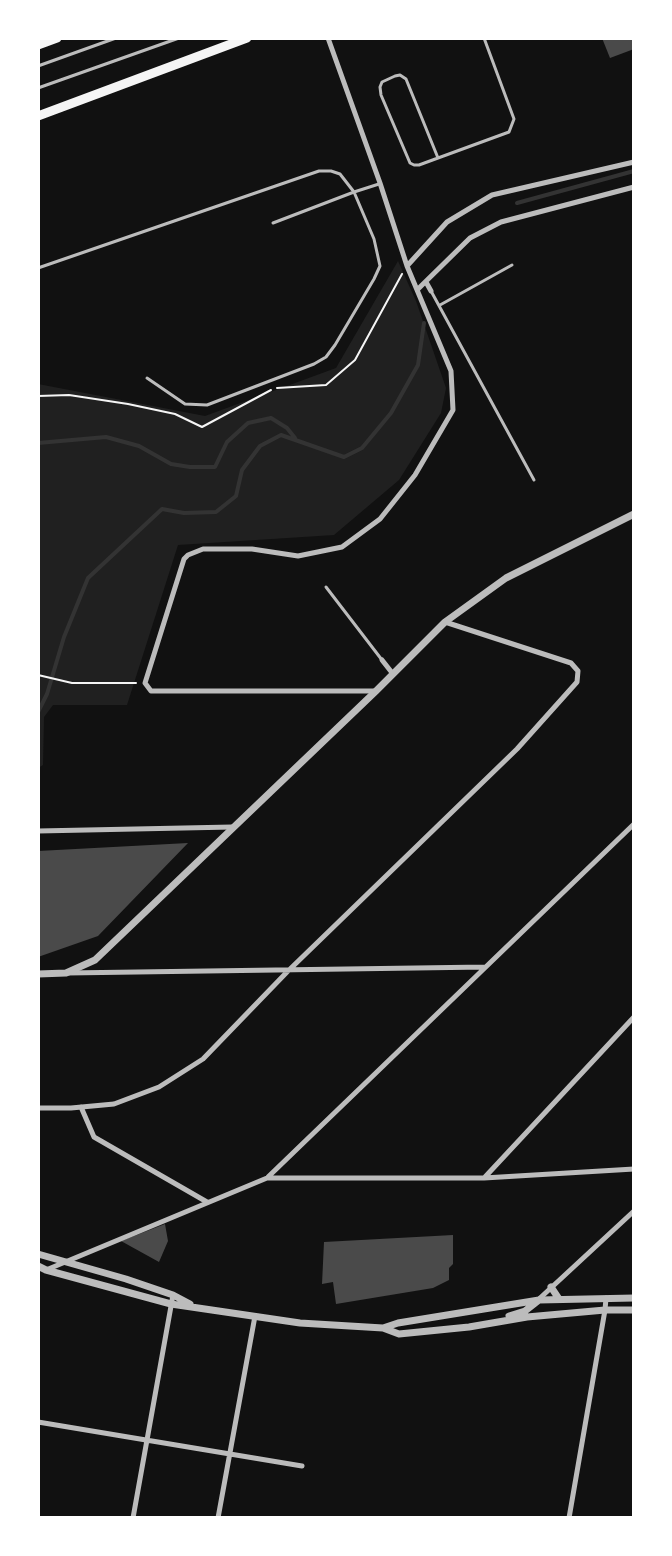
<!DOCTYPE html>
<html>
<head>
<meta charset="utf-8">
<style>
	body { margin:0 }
	#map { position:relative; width:672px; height:1556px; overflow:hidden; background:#111; font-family:Overpass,sans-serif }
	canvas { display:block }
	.frame { position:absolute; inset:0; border:40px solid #fff; pointer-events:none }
</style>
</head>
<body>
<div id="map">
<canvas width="672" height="1556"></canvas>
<div class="frame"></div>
</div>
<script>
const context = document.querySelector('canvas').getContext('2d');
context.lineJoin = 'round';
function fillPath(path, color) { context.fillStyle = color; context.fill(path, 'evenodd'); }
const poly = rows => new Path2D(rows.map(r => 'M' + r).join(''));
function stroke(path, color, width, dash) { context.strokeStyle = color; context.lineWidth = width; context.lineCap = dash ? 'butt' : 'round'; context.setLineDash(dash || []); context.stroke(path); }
fillPath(poly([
	[398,261,416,301,446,388,441,413,399,480,334,535,178,545,127,705,53,705,44,717,43,765,38,768,38,384,205,416,336,368]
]), '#202020');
stroke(poly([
	[517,203,634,171],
	[38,443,106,437,139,446,171,464,190,467,215,467,227,442,248,423,271,418,287,428,295,438],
	[38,712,47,694,64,637,88,578,162,509,184,513,216,512,236,496,242,470,260,446,281,435,344,457,362,448,391,413,418,365,424,323]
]), '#333', 4);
fillPath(poly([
	[602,38,634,38,634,49,610,58],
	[188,843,98,936,38,957,38,851],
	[165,1224,168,1241,159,1262,121,1241],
	[453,1235,453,1264,449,1268,449,1280,433,1288,336,1304,333,1282,322,1284,324,1242]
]), '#4a4a4a');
stroke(poly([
	[277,388,326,385,355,360,402,274],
	[38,396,69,395,128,404,175,414,202,427,271,390],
	[38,675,72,683,136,683]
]), '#f5f5f5', 2);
stroke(poly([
	[38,66,116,38],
	[38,88,179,38],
	[438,158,406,79,400,75,395,76,382,82,380,87,381,95,410,163,414,165,419,165,438,158,509,132,514,119,484,38],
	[38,268,319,171,331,171,340,174,354,192,379,184],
	[431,291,534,480],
	[440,305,512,265],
	[147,378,185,404,207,405,314,364,326,357,335,345,374,279,380,266,374,239,354,192,273,223],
	[326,587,382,660]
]), '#bcbcbc', 3);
stroke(poly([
	[328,38,380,183,407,266,451,371,453,410,415,475,380,519,342,547,298,556,252,549,203,549,188,555,184,559,145,683,151,691,375,691],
	[407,266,447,222,492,195,634,162],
	[426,282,431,291],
	[417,290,470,238,501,222,634,187],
	[382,660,393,674],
	[38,831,232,827],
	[67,973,485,967],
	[81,1107,94,1137,207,1202],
	[38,1108,71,1108,114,1104,159,1087,203,1059,287,972,517,749,577,682,578,671,571,663,445,622],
	[268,1177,634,824],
	[485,1177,634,1017],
	[46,1270,267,1178,484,1178,634,1169],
	[539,1299,634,1211],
	[38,1422,302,1466],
	[133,1518,173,1295],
	[218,1518,255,1316],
	[569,1518,605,1310,606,1298]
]), '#bcbcbc', 5);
stroke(poly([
	[38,974,66,973,95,960,376,691,445,622,506,578,634,514],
	[38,1254,126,1279,173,1295,190,1304],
	[38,1266,46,1270,171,1304,300,1323,383,1328,399,1334,469,1327,527,1317,605,1310,634,1310],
	[551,1287,559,1299],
	[509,1316,525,1311,539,1300],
	[383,1328,398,1323,539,1300,634,1298]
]), '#bcbcbc', 7);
stroke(poly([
	[38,45,57,38],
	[38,116,247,38]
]), '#f5f5f5', 9);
</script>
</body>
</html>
